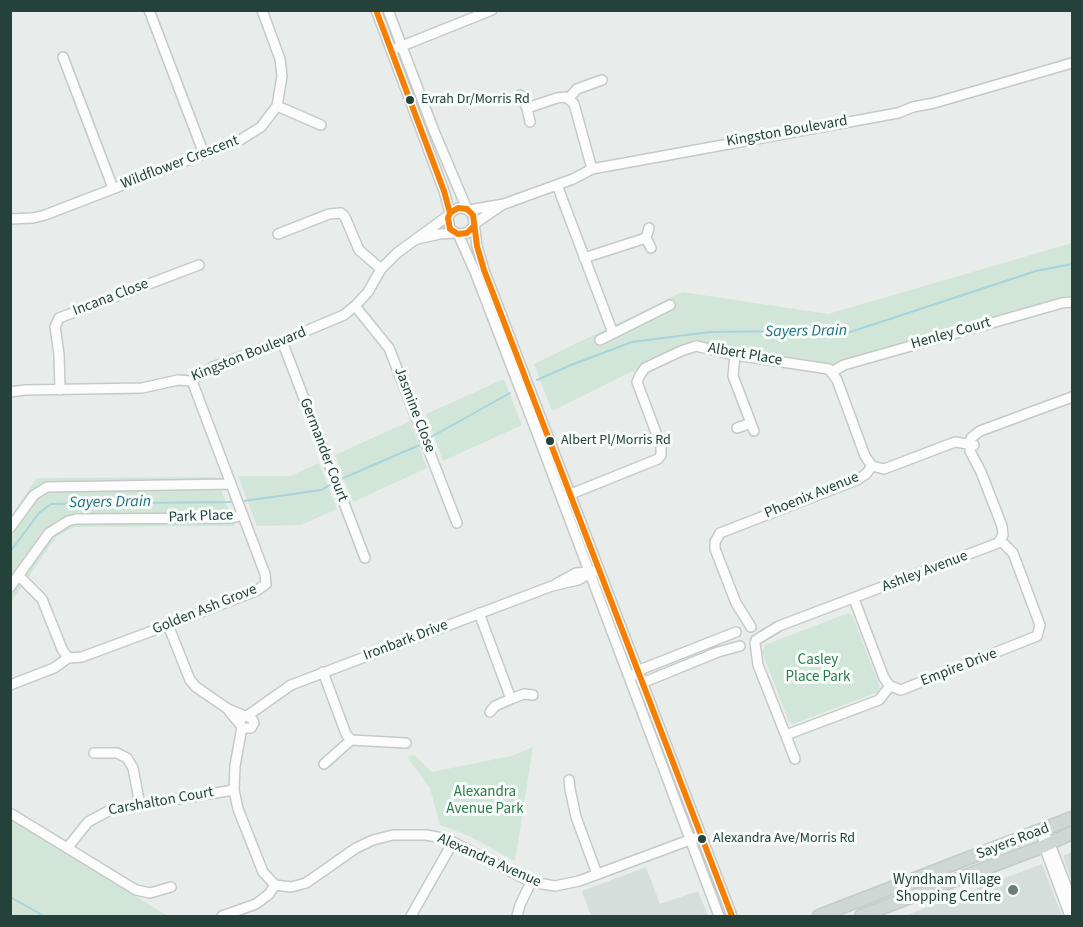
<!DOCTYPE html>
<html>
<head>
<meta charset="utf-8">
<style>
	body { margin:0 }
	#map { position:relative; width:1083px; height:927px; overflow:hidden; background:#e8edeb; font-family:"Source Sans 3",sans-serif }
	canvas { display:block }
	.frame { position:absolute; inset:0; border:12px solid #24423a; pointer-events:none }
</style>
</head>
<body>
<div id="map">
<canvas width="1083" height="927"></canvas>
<div class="frame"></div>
</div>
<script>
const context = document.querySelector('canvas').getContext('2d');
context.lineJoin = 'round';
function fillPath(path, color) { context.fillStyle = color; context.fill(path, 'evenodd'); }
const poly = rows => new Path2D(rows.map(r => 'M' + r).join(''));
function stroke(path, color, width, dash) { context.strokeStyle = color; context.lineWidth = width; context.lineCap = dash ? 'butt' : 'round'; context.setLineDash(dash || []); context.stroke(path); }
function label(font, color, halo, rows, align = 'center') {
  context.font = font + ' "Source Sans 3",sans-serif'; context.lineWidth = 6; context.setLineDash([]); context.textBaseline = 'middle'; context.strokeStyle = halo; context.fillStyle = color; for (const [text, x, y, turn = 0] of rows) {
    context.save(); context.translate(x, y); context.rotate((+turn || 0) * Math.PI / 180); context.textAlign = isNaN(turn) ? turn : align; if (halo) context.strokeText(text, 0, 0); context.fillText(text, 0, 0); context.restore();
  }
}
fillPath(poly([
	[1072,852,1072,882,1063,856],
	[1042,864,1062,916,904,916],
	[646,867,660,904,698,891,708,916,591,916,582,891]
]), '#d6dedb');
fillPath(poly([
	[1072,243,1072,295,831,365,711,347,686,345,552,411,534,364,682,292,828,314],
	[504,379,522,425,443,461,426,414],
	[410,421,427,468,353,502,335,455],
	[319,463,337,509,301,525,257,526,238,476,290,476],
	[216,477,235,526,74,527,56,537,11,602,11,516,37,478],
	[848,613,852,615,880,687,878,692,793,724,789,722,762,652,765,645],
	[533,747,515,861,467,835,440,825,430,788,407,757,414,755,432,772,511,756],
	[10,820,11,820,168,916,11,916]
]), '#d1e6d8');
stroke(poly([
	[537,380,571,365,632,342,710,332,797,331,844,334,1036,271,1072,264],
	[431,437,510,393],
	[341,479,422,444],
	[244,501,321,490,330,485],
	[10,552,39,513,51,504,232,502],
	[10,897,44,916]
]), '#a9d4db', 2);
const minor = poly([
	[149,10,204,154],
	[376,10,444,191,450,213],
	[388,10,434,131,467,209],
	[397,48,492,10],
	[63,57,113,188],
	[520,95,527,108,530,122],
	[568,99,577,89,602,80],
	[277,106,321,125],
	[527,108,557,98,565,97,570,100,574,104,592,169],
	[557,185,613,333],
	[469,210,504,204,573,179,592,169,898,113,913,107,934,103,1072,63],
	[10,219,33,218,45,215,240,140,261,127,277,106,282,76,280,59,262,10],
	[474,224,502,205],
	[474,226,467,233,458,234,450,229,448,218,450,213,458,208,467,209,473,215,477,246,484,270,732,916],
	[649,228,646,238,651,248],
	[278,234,329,214,341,213,345,217,359,250,381,269],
	[458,234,475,272,537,433,719,916],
	[417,239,440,234,454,233],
	[584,258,646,238],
	[355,306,389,348,457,523],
	[600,340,670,305],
	[282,341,365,558],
	[735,355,733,376,754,431],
	[832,372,844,365,1062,303,1072,302],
	[60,390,59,354,55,327,59,318,199,265],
	[10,392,25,390,142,388,178,380,192,381,202,373,215,366,282,341,344,315,355,306,368,292,381,269,397,253,449,215],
	[737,428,751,423],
	[566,496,658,459,661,455,661,446,637,382,640,375,645,368,681,351,696,346,735,355,829,369,837,380,865,456,872,466],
	[10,528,34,495,47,487,231,484],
	[19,576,42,599,62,649,68,658],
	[556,584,576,573,590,572],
	[10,587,49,533,68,521,76,519,232,518,243,515],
	[854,599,884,678,890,686],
	[479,613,511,699],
	[168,625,190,680,196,687,228,709,245,716],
	[751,627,736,603,715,549,715,542,720,533,857,480,866,474,872,466,884,469,955,442,974,445],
	[756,640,779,626,998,543,1003,535,1002,526,981,472,970,451,971,438,980,431,1072,397],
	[755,643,758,665,795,759],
	[323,672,346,734,351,740,406,743],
	[634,675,637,671,736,632],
	[642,683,718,652,740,646],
	[10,685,54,668,68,658,82,657,168,625,256,591,266,584,265,574,192,381],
	[229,711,243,728,251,728,254,723,252,719,247,716,242,718],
	[490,712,495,706,511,699,524,694,533,695],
	[247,716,291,685,552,586,578,580,594,571],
	[242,727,235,766,234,790,238,809,263,872,275,885],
	[786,735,879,700,890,686,901,690,1037,636,1040,625,1013,553,1001,541],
	[94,753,117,753,127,758,133,768,140,805],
	[324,764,351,740],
	[569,780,570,789,576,817,597,874],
	[10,813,136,890,150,893,171,887],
	[1042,830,1044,846,1070,916],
	[1048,839,1072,901],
	[68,847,88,822,110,810,234,790],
	[222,916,256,904,269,894,275,885,291,887,306,883,356,848,373,840,393,835,426,835,447,839,531,882,555,886,579,881,695,838],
	[411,916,453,842],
	[517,916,520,905,531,882]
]);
const major = poly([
	[819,916,1072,818],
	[861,916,1044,846,1072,833]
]);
stroke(minor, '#c5cac8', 12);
stroke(major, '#c3ccc9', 15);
stroke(minor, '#fcfcfc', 9);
stroke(major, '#cfd7d5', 12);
stroke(poly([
	[376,10,444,191,450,213],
	[474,226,467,233,458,234,450,229,448,218,450,213,458,208,467,209,473,215,477,246,484,270,732,916]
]), '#f47f03', 6);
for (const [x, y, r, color] of [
	[410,100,5,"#24423a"],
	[550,441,5,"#24423a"],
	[702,839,5,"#24423a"],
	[1013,890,6,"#697e78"]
]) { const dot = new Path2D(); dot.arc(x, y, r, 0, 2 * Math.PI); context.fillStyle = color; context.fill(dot); stroke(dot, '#f7fbf9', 2); }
label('14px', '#24423a', '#f7fbf9', [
	["Evrah Dr/Morris Rd",421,100],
	["Albert Pl/Morris Rd",561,441],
	["Alexandra Ave/Morris Rd",713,839]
], 'left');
label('15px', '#24423a', '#f7fbf9', [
	["Kingston Boulevard",787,132,-10],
	["Wildflower Crescent",180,163,-21],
	["Incana Close",111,298,-21],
	["Henley Court",951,334,-16],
	["Kingston Boulevard",249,355,-22],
	["Albert Place",745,355,10],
	["Jasmine Close",414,410,69],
	["Germander Court",323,450,69],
	["Phoenix Avenue",812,496,-22],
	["Park Place",201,517,-2],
	["Ashley Avenue",925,572,-21],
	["Golden Ash Grove",205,610,-22],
	["Ironbark Drive",406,641,-21],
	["Empire Drive",959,668,-21],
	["Carshalton Court",161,802,-10],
	["Sayers Road",1013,842,-21],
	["Alexandra Avenue",489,861,24]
]);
label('15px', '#2d7a4b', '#f7fbf9', [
	["Casley",818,661],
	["Place Park",818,678],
	["Alexandra",485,793],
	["Avenue Park",485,810]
]);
label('15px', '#24423a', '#f7fbf9', [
	["Wyndham Village",1001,881],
	["Shopping Centre",1001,898]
], 'right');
label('italic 16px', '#1c6f80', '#f7fbf9', [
	["Sayers Drain",806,332,-1],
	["Sayers Drain",110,503,-1]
]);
</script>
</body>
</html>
